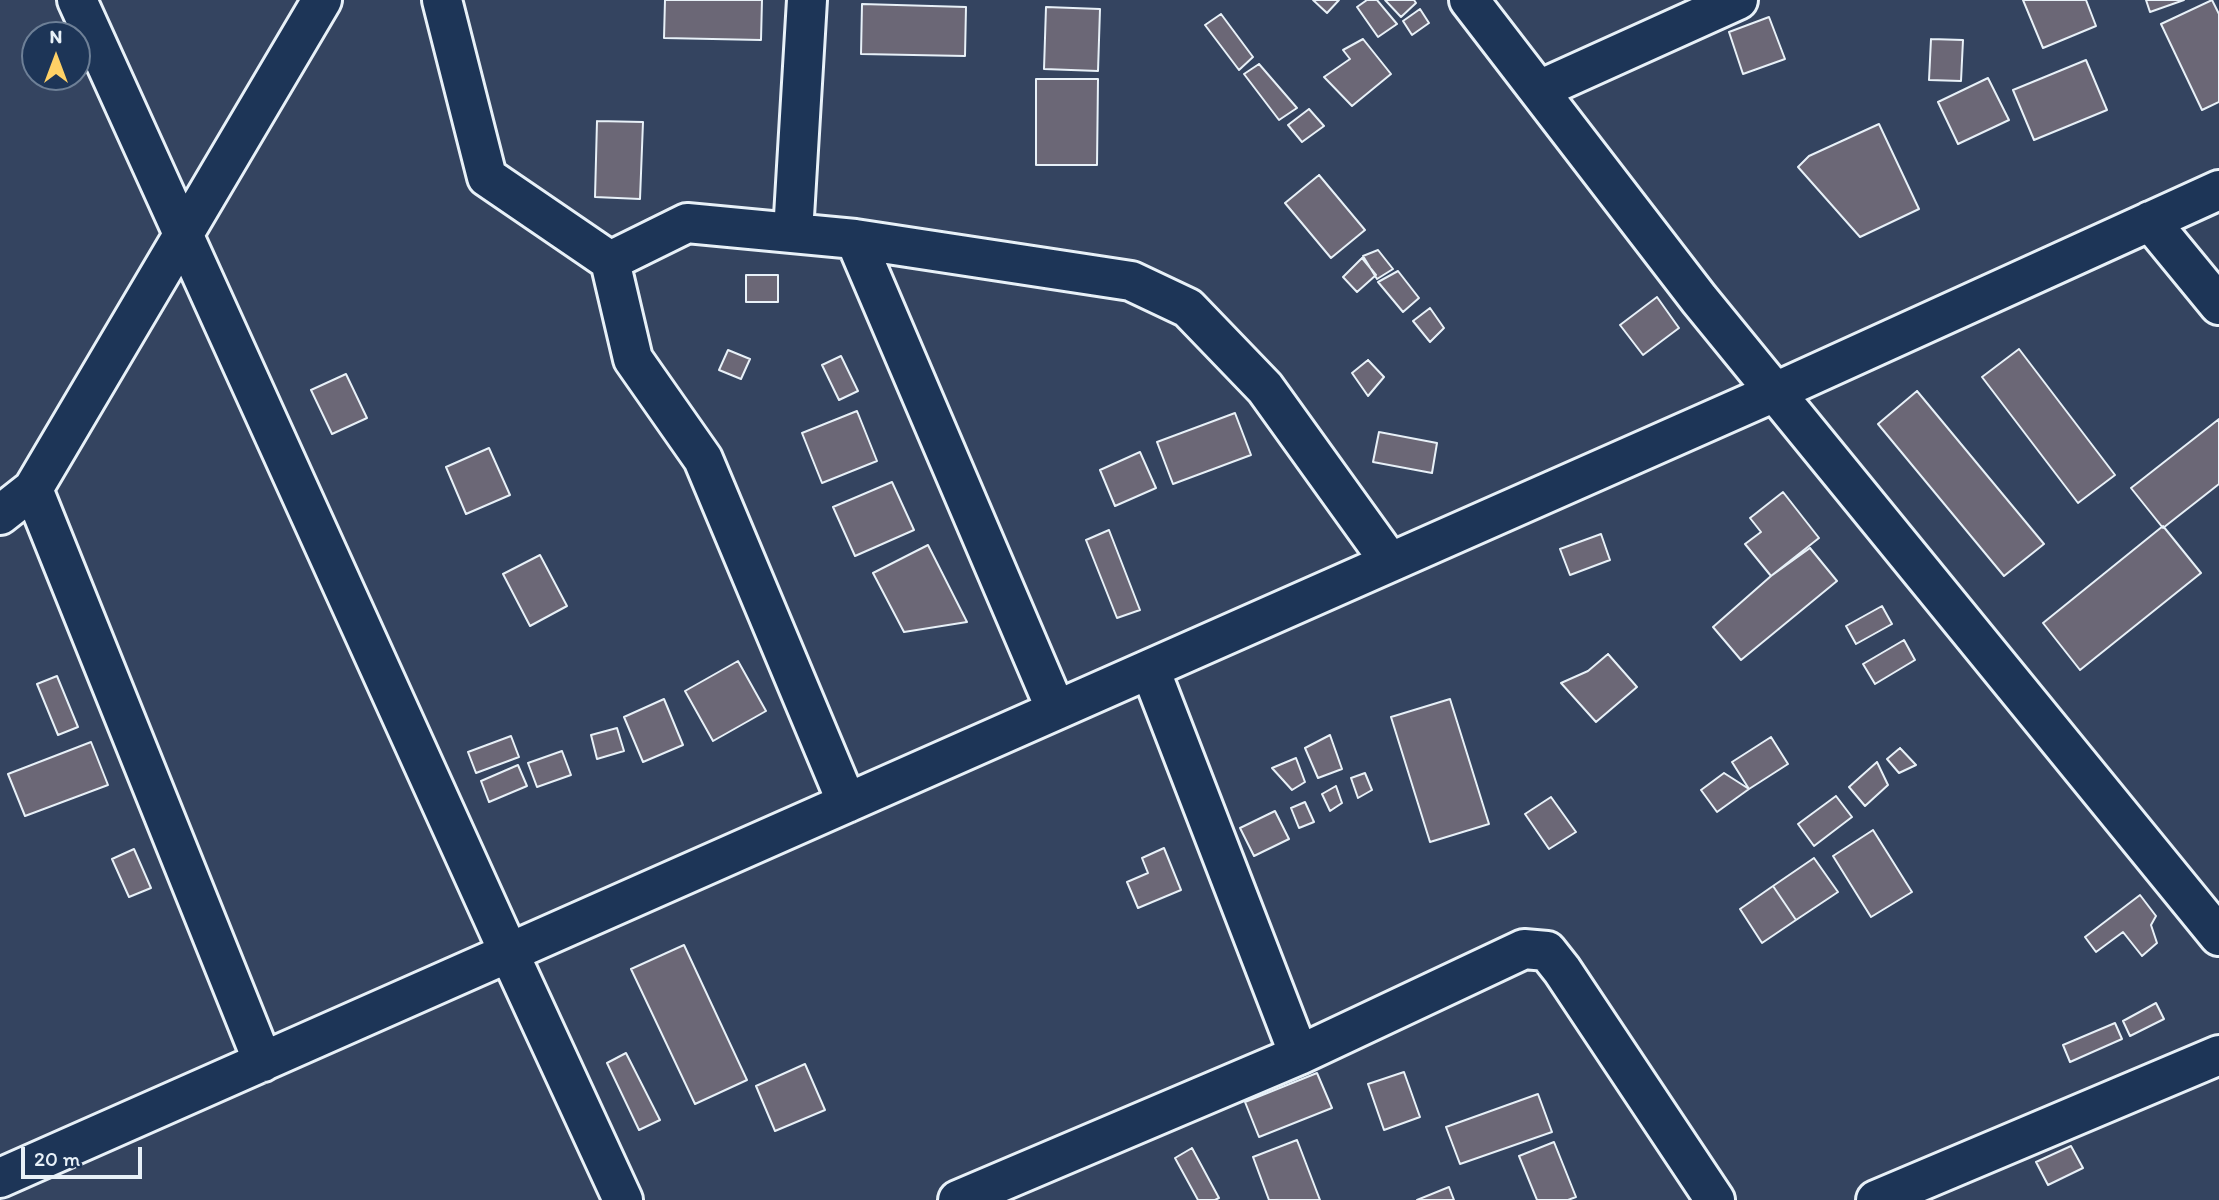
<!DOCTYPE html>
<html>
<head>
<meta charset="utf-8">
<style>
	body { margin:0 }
	#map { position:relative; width:2219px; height:1200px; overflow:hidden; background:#344460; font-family:Itim,sans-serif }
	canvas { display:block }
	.north { position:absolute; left:21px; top:21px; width:70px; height:70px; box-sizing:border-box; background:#1d3557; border:2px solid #6e8097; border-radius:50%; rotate:0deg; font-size:19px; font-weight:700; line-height:28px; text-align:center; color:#e8f1f8 }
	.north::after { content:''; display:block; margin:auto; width:24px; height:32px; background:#ffd166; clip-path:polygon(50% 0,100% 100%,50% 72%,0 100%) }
	.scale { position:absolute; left:21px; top:1147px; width:121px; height:32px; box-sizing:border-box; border:4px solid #e8f1f8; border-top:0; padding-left:9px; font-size:21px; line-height:24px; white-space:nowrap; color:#e8f1f8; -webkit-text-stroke:5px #1d3557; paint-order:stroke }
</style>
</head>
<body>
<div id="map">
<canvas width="2219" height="1200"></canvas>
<div class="north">N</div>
<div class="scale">20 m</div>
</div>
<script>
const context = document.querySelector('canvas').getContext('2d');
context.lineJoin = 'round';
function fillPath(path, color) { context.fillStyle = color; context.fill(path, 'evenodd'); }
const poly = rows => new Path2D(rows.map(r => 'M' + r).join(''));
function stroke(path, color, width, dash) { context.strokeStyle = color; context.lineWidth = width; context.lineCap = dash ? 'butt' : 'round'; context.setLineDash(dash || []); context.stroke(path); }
const building = poly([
	[665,0,762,0,761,40,664,38,665,0],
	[1313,0,1339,0,1327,13,1313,0],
	[1367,0,1377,0,1397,24,1378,37,1357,7,1367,0],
	[1385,0,1414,0,1416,3,1401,17,1385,0],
	[2023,0,2086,0,2096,26,2043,48,2023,0],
	[2146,0,2184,0,2150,12,2146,0],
	[2212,0,2219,14,2219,102,2202,110,2161,24,2212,0],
	[862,4,966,7,965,56,861,54,862,4],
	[1046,7,1100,9,1098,71,1044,69,1046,7],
	[1420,9,1429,23,1412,35,1403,21,1420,9],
	[1221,14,1253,57,1239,70,1205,25,1221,14],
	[1769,17,1785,59,1743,74,1729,32,1769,17],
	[1363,39,1391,74,1352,106,1324,77,1350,59,1343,50,1363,39],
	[1931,39,1963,40,1961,81,1929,80,1931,39],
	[2086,60,2107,110,2034,140,2013,90,2086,60],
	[1259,64,1297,108,1279,120,1244,74,1259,64],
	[1988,78,2009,120,1958,144,1938,102,1988,78],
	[1036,79,1098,79,1097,165,1036,165,1036,79],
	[1309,109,1324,126,1302,142,1288,125,1309,109],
	[597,121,643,122,640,199,595,197,597,121],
	[1879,124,1919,209,1860,237,1798,167,1809,156,1879,124],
	[1319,175,1365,230,1331,258,1285,203,1319,175],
	[1378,250,1393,269,1377,279,1363,256,1378,250],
	[1362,258,1376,275,1357,292,1343,277,1362,258],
	[1398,271,1419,298,1403,312,1378,282,1398,271],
	[746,275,778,275,778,302,746,302,746,275],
	[1657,297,1679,328,1643,355,1620,325,1657,297],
	[1430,308,1444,328,1430,342,1413,321,1430,308],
	[2019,349,2115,475,2078,503,1982,377,2019,349],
	[728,350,750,359,741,379,719,370,728,350],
	[841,356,858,391,839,400,822,365,841,356],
	[1368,360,1384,377,1368,396,1352,373,1368,360],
	[346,374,367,418,332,434,311,390,346,374],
	[1917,391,2044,544,2004,576,1878,424,1917,391],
	[857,411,877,461,822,483,802,433,857,411],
	[1235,413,1251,455,1173,484,1157,442,1235,413],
	[2219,419,2219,484,2163,528,2131,488,2219,419],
	[1379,432,1437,443,1432,473,1373,462,1379,432],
	[489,448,510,495,466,514,446,467,489,448],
	[1140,452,1156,488,1115,506,1100,470,1140,452],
	[892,482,914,530,855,556,833,507,892,482],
	[1783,492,1819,538,1771,576,1745,544,1761,532,1750,518,1783,492],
	[2163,526,2201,573,2080,670,2043,623,2163,526],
	[1109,530,1140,610,1117,618,1086,540,1109,530],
	[1601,534,1610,560,1570,575,1560,549,1601,534],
	[928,545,967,622,904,632,873,573,928,545],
	[1810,548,1837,581,1741,660,1713,627,1771,576,1810,548],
	[540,555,567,606,530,626,503,574,540,555],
	[1882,606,1892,624,1856,644,1846,626,1882,606],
	[1904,640,1915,660,1875,684,1863,664,1904,640],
	[1608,654,1637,687,1596,722,1561,683,1588,671,1608,654],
	[738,661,766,711,713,741,685,691,738,661],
	[57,676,78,727,58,735,37,684,57,676],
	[664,699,683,745,643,762,624,717,664,699],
	[1450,699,1489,824,1430,842,1391,717,1450,699],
	[617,728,624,751,597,759,591,735,617,728],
	[1330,735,1342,769,1318,778,1305,748,1330,735],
	[511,736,519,757,476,773,468,752,511,736],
	[1771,737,1788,764,1749,789,1732,762,1771,737],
	[91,742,108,785,25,816,8,774,91,742],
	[1900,748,1916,765,1899,773,1887,759,1900,748],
	[562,751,571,775,537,787,528,763,562,751],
	[1296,758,1305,782,1292,790,1272,768,1296,758],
	[1877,762,1888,785,1865,806,1849,787,1877,762],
	[518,765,527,786,489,802,481,781,518,765],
	[1365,773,1372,790,1358,798,1351,778,1365,773],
	[1724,773,1749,789,1717,812,1701,790,1724,773],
	[1336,786,1342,803,1330,811,1322,794,1336,786],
	[1836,796,1852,817,1814,846,1798,824,1836,796],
	[1551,797,1576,832,1549,849,1525,814,1551,797],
	[1305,802,1314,822,1299,828,1291,808,1305,802],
	[1275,811,1289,839,1254,856,1240,828,1275,811],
	[1873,830,1912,892,1871,917,1833,856,1873,830],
	[1164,848,1181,890,1138,908,1127,882,1148,873,1142,858,1164,848],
	[134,849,151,888,129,897,112,859,134,849],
	[1814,858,1838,892,1796,920,1773,886,1814,858],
	[1773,886,1796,920,1762,943,1740,909,1773,886],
	[2140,895,2156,916,2151,925,2157,943,2142,956,2123,932,2096,952,2085,937,2140,895],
	[684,945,747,1080,695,1104,631,969,684,945],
	[2156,1003,2164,1019,2130,1036,2123,1021,2156,1003],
	[2115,1023,2122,1039,2070,1062,2063,1045,2115,1023],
	[626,1053,660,1120,639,1130,607,1063,626,1053],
	[805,1064,825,1110,775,1131,756,1086,805,1064],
	[1404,1072,1420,1117,1384,1130,1368,1084,1404,1072],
	[1317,1073,1332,1108,1259,1137,1245,1102,1317,1073],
	[1538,1094,1552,1132,1460,1164,1446,1127,1538,1094],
	[1297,1140,1320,1200,1269,1200,1253,1157,1297,1140],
	[1554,1142,1576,1197,1568,1200,1537,1200,1519,1156,1554,1142],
	[2071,1146,2083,1168,2048,1185,2036,1162,2071,1146],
	[1192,1148,1219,1198,1215,1200,1198,1200,1175,1158,1192,1148],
	[1449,1187,1454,1200,1417,1200,1449,1187]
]);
fillPath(building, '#6b6776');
stroke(building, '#e8f1f8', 2);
const minor = poly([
	[77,0,509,953,623,1200],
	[442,0,487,177,610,261,633,359,703,459,847,803],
	[1469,0,1699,299,2219,936],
	[1539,90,1738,0],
	[2150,221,2219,305],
	[793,233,807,0],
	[855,239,1131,281,1188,308,1265,388,1390,562],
	[610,261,687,223,855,239,1056,710],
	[33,489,263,1062],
	[0,515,33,489,322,0],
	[1150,669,1299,1055],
	[0,1178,1775,392,2219,190],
	[958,1200,1299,1055,1524,949,1547,951,1562,970,1715,1200],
	[1876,1200,2219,1055]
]);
stroke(minor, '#e8f1f8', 44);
stroke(minor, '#1d3557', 38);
</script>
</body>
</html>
